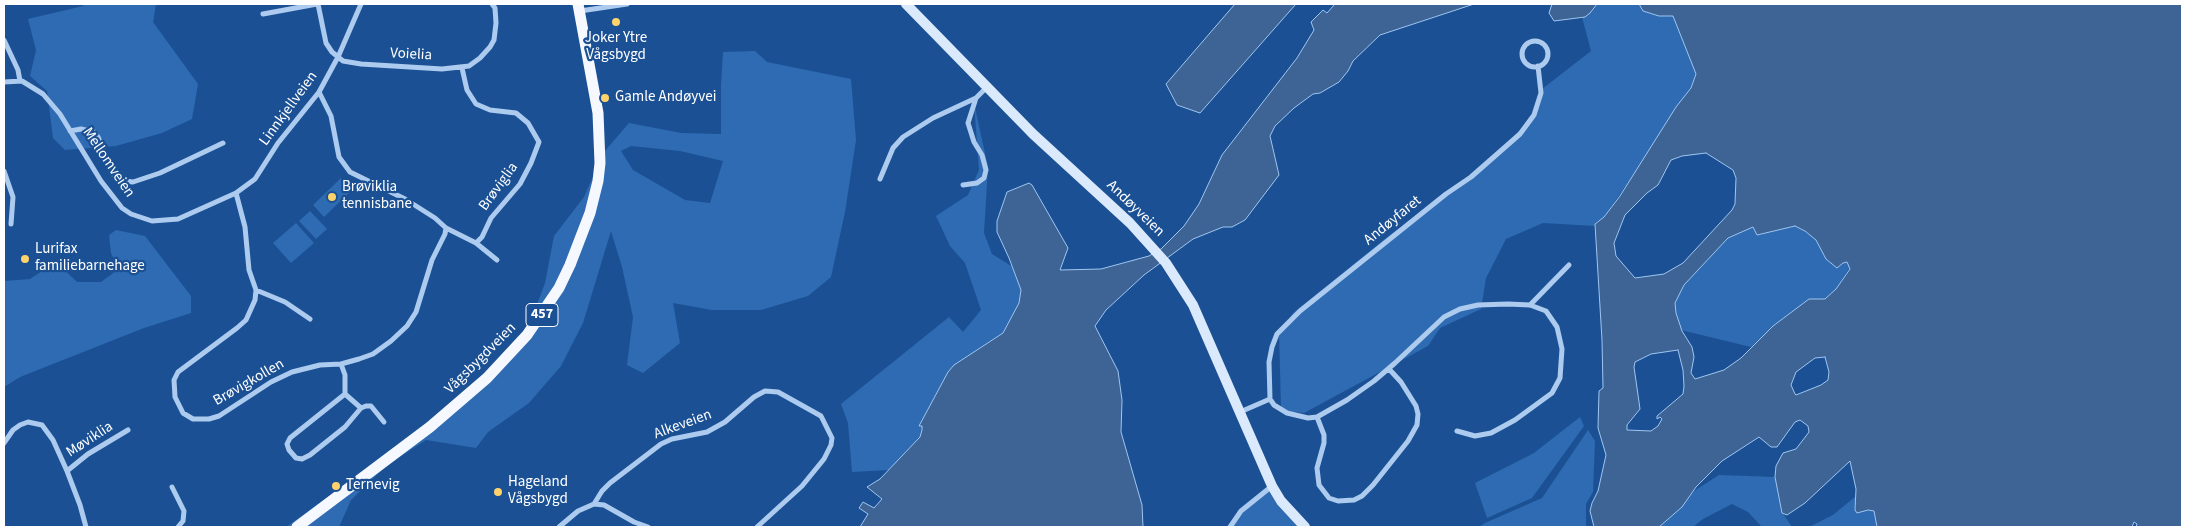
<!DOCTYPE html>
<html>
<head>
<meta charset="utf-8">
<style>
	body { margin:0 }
	#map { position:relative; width:2186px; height:531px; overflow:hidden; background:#1b5194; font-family:"Source Sans 3",sans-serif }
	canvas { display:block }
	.frame { position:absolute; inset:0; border:5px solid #fff; pointer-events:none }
</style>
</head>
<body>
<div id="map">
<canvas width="2186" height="531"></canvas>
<div class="frame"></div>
</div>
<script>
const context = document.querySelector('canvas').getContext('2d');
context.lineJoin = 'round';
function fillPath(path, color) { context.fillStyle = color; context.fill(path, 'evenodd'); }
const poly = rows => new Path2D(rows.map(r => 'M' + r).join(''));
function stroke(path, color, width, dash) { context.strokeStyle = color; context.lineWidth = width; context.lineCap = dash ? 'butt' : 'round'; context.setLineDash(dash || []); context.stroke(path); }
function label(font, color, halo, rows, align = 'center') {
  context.font = font + ' "Source Sans 3",sans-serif'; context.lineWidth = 4.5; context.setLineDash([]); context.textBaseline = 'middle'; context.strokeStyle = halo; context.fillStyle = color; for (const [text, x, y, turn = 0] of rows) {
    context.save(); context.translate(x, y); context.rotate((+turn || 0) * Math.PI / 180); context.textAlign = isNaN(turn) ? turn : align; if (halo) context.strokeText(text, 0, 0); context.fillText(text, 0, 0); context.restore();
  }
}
fillPath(poly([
	[84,4,156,4,153,22,198,84,192,119,162,133,116,146,65,150,53,138,47,91,30,76,36,50,28,19,83,6],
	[1597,4,1639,4,1643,11,1659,16,1673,16,1696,73,1691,88,1676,107,1648,154,1604,217,1596,222,1595,226,1543,223,1506,239,1486,278,1481,309,1440,328,1428,346,1304,413,1286,411,1281,407,1279,333,1293,313,1391,234,1437,203,1498,153,1534,115,1542,89,1591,51,1582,17,1590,13],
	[755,51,767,62,851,79,856,140,845,212,831,277,808,296,761,310,712,310,673,303,680,343,643,373,627,365,633,317,622,267,611,231,583,323,561,366,529,403,488,432,476,448,426,440,387,465,351,500,339,527,286,527,421,430,495,365,528,328,545,283,554,236,584,197,604,152,629,123,681,133,721,134,721,85,723,52],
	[631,146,680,151,723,161,710,203,685,200,633,170,621,151],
	[974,103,988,167,984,233,992,254,1013,267,1021,290,1019,303,1003,333,954,365,922,426,923,432,920,437,894,465,889,470,852,472,848,423,841,404,949,317,963,332,981,310,965,263,950,246,936,216,968,195,979,170],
	[341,178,352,190,324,217,313,205],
	[310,211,327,229,316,239,299,221],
	[296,223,314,243,291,263,273,243],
	[1795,226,1805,231,1816,240,1826,259,1837,268,1843,263,1847,262,1850,267,1836,289,1825,299,1809,299,1773,326,1751,347,1681,330,1676,313,1675,303,1684,285,1728,238,1753,227,1757,235],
	[116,230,145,236,191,296,191,313,144,328,20,377,4,387,4,281,30,279,56,262,77,282,101,282,116,271,117,266,111,253,109,235],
	[1580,417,1584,426,1532,498,1487,518,1475,483,1534,453],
	[1588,430,1595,441,1593,492,1586,504,1586,527,1479,527,1485,523,1542,498],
	[1719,475,1775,477,1782,512,1792,527,1762,527,1748,512,1732,504,1703,519,1693,527,1659,527,1682,507,1694,491],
	[1271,485,1308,527,1229,527],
	[1856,496,1855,510,1874,511,1877,527,1809,527,1833,515]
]), '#2e6bb2');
const water = poly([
	[1235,4,1296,4,1200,113,1177,105,1166,84,1235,4],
	[1335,4,1474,4,1380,35,1353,61,1348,71,1339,82,1320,93,1313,94,1294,108,1275,126,1270,136,1279,175,1245,220,1232,227,1223,227,1193,239,1144,275,1106,310,1095,326,1118,371,1122,400,1121,432,1142,505,1143,527,860,527,868,514,859,508,863,502,874,508,882,499,867,487,880,479,920,437,922,430,922,426,919,426,948,372,954,365,1003,333,1019,303,1021,290,1009,258,997,232,997,221,1007,192,1029,183,1032,185,1068,248,1060,270,1101,269,1149,256,1161,249,1184,226,1199,204,1222,155,1297,58,1314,30,1311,22,1323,10,1327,13,1335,4],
	[1552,4,1597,4,1590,13,1585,17,1554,21,1549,13,1552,4],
	[1639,4,2182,4,2182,527,2136,527,2137,524,2134,522,2132,527,1877,527,1874,511,1868,510,1857,513,1855,510,1856,489,1850,461,1805,503,1787,515,1782,513,1775,477,1776,466,1783,453,1796,449,1809,432,1808,426,1800,420,1795,422,1777,447,1771,447,1759,437,1722,461,1696,487,1682,507,1659,527,1594,527,1590,511,1592,503,1598,491,1606,455,1598,428,1599,391,1603,388,1602,340,1595,224,1604,217,1620,196,1676,107,1691,88,1696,74,1673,16,1659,16,1643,11,1639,4],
	[1706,153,1733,170,1736,178,1735,204,1732,210,1683,263,1664,274,1635,278,1616,256,1614,243,1625,215,1647,193,1658,185,1671,160,1682,156,1706,153],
	[1795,226,1805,231,1816,240,1826,259,1837,268,1843,263,1847,262,1850,269,1836,289,1825,299,1809,299,1773,326,1741,358,1724,370,1695,379,1691,373,1694,357,1692,347,1682,331,1676,313,1675,303,1684,285,1728,238,1753,227,1757,235,1795,226],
	[1678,350,1683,370,1684,386,1683,394,1657,416,1657,419,1660,417,1662,419,1658,426,1651,431,1627,430,1627,425,1640,409,1634,367,1635,362,1651,354,1678,350],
	[1825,357,1829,372,1828,380,1821,385,1796,395,1795,394,1791,385,1796,372,1815,358,1825,357]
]);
fillPath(water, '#3d6494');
stroke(water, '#9fc6f1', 1);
stroke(poly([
	[318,4,326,43,332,52,343,61,361,64,442,69,469,66,480,58,490,47,494,40,496,23,495,8,492,4],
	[580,11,627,4],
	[263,14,317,4],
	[4,40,18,70,20,81],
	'1522 54a13 13 0 1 1 26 0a13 13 0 1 1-26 0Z',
	[4,82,22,81,43,94,60,114,101,181,122,208,131,214,152,221,178,219,236,193,255,179,278,143,319,92,338,57,361,4],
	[319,92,331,116,339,157,350,172,405,199,435,218,446,228,476,243,482,237,491,218,520,184,531,163,539,142,528,123,516,113,490,110,476,104,467,90,462,68],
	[70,131,81,129,94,132,98,137,113,174,125,181,133,182,160,173,223,143],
	[4,171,13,197,11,224],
	[880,179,893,148,903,137,933,118,976,98,987,87],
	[963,185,977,183,984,178,986,170,982,155,974,142,968,123,976,98],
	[236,193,245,227,249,270,256,290,255,300,246,320,237,328,178,372,174,380,175,397,183,413,193,419,209,419,219,416,271,382,292,372,320,365,341,364,359,359,373,354,391,341,407,326,416,312,432,260,445,234,446,228],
	[476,243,497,260],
	[256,290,285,302,310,319],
	[1530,305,1569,265],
	[341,364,345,375,345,394,290,438,287,444,289,450,296,458,302,459,310,455,345,427,361,408,366,406,371,406,384,422],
	[345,394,361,408],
	[1270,399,1269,362,1272,347,1277,334,1300,311,1446,194,1471,177,1520,134,1534,115,1541,93,1538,66],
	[1240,412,1270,399,1274,405,1287,413,1308,418,1317,417,1347,400,1374,381,1395,363,1444,317,1460,309,1478,305,1508,304,1530,305,1546,311,1557,327,1562,349,1560,378,1552,393,1515,420,1491,433,1475,436,1457,431],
	[1317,417,1324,435,1324,443,1317,468,1319,485,1329,498,1338,501,1354,500,1362,496,1373,485,1408,441,1417,425,1418,414,1416,406,1401,382,1389,369],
	[4,443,13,430,20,425,28,422,42,425,53,440,67,471,80,505,86,527],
	[67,471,88,454,128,430],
	[172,487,184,511,183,521,178,527],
	[594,504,602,491,610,483,661,444,672,439,707,432,725,422,754,397,765,391,778,392,821,416,832,438,831,445,824,459,802,486,757,527],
	[559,527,578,511,594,504,604,505,634,522,648,527],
	[1230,527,1241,511,1272,486]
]), '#accbef', 5);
stroke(poly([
	[906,4,1033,134,1130,223,1166,263,1193,305,1272,486,1281,501,1305,527]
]), '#dae9fb', 10);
stroke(poly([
	[297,527,430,427,487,378,527,335,559,288,570,265,590,213,598,181,600,163,598,113,578,4]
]), '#f5f9ff', 11);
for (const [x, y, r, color] of [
	[616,22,5,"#ffd26b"],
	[605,98,5,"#ffd26b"],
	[332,197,5,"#ffd26b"],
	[25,259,5,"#ffd26b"],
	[336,486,5,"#ffd26b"],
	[498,492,5,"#ffd26b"]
]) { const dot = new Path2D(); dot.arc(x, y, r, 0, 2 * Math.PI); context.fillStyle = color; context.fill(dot); stroke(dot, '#1b5194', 2); }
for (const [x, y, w] of [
	[542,315,32]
]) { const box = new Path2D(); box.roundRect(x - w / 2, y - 11.5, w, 23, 4); context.fillStyle = '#1b5194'; context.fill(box); stroke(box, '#fff', 1); }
label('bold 14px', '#fff', null, [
	["457",542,315]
]);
label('15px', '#fff', '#1b5194', [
	["Joker Ytre",616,39,"center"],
	["Vågsbygd",616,56,"center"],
	["Gamle Andøyvei",615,98],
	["Brøviklia",342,188],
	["tennisbane",342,205],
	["Lurifax",35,250],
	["familiebarnehage",35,267],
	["Hageland",508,483],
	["Vågsbygd",508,500],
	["Ternevig",346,486]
], 'left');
label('15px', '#fff', '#1b5194', [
	["Voielia",411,55,3],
	["Linnkjellveien",289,109,-54],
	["Mellomveien",108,163,56],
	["Brøviglia",499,187,-54],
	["Andøyveien",1135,209,44],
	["Andøyfaret",1393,221,-39],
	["Vågsbygdveien",481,359,-45],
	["Brøvigkollen",249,383,-30],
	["Alkeveien",683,425,-20],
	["Møviklia",90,440,-33]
]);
</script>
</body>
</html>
